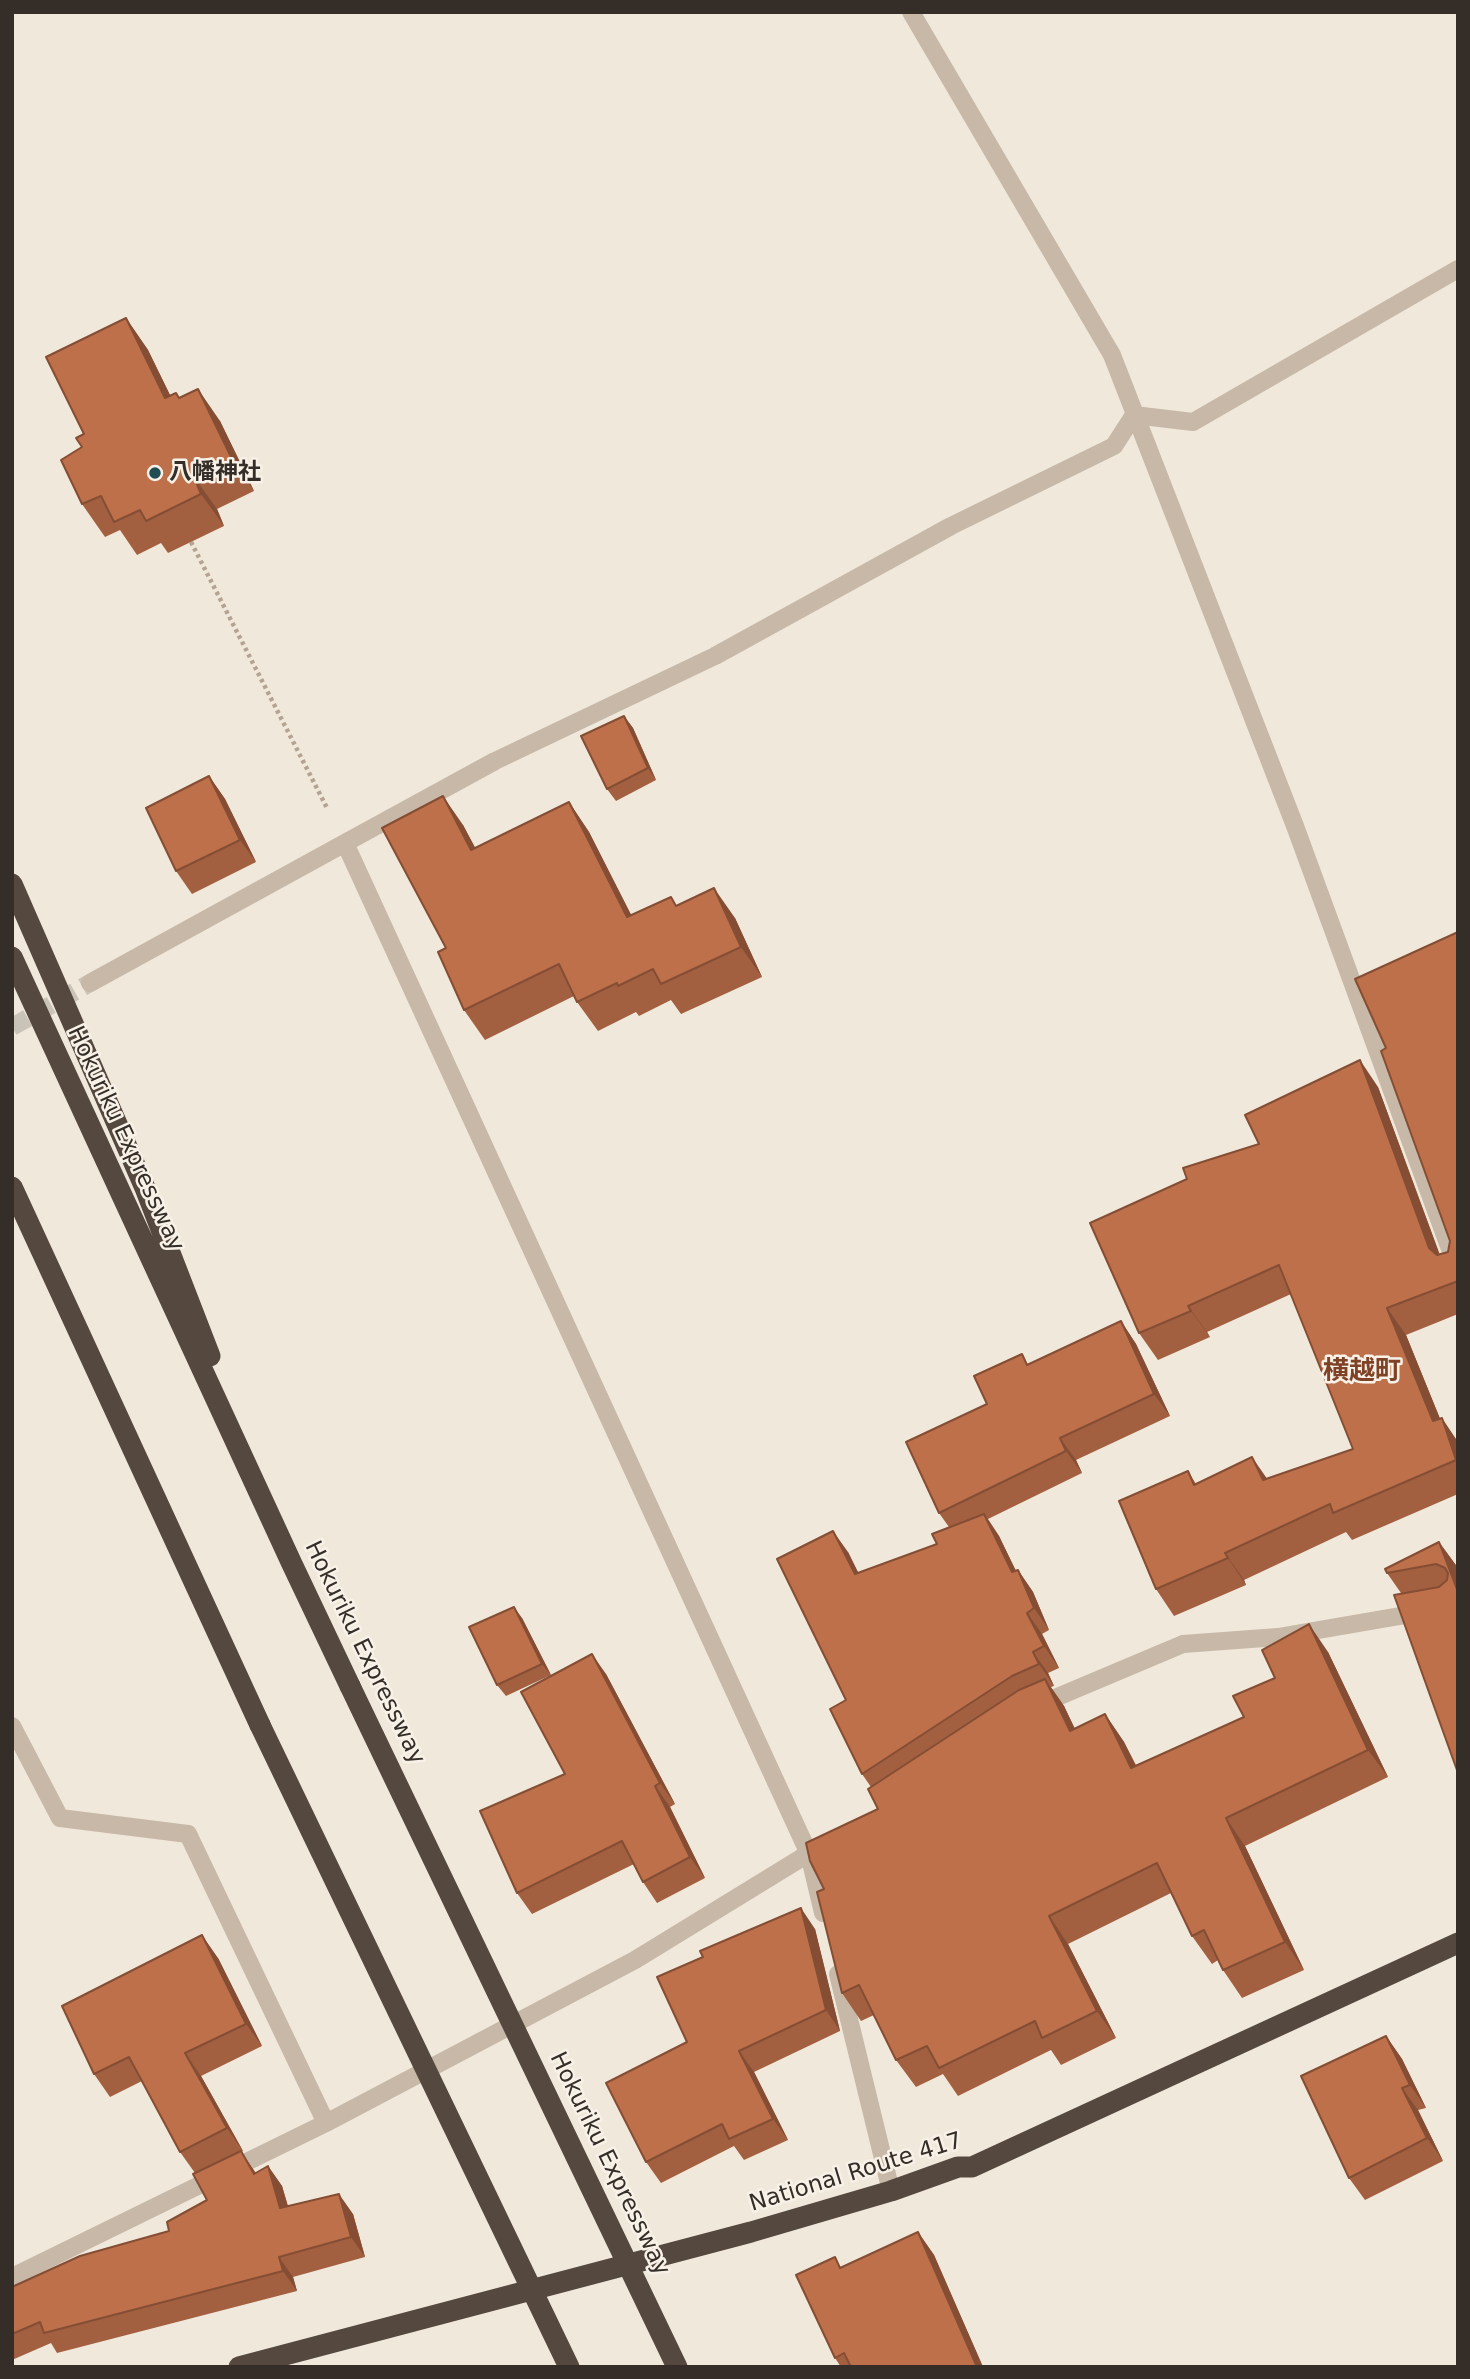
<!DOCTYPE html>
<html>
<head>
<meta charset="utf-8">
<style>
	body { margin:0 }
	#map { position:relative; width:1470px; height:2379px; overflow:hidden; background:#f0e8db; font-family:"DejaVu Sans",sans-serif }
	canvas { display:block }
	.frame { position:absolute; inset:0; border:14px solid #342d28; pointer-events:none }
</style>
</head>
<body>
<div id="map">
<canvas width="1470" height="2379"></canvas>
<div class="frame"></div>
</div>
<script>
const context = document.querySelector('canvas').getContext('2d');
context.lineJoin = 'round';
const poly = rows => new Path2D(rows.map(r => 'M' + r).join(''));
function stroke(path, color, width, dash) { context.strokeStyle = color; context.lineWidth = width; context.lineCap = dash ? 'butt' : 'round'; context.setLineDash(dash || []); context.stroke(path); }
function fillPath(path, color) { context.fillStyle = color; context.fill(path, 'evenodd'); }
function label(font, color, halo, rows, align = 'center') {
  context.font = font + ' "DejaVu Sans","Noto Sans JP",sans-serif'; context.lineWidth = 5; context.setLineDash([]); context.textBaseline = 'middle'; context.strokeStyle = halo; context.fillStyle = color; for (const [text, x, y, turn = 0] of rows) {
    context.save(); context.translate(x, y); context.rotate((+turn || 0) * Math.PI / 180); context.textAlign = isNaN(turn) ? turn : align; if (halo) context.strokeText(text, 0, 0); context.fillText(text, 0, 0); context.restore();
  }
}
stroke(poly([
	[12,1027,90,983]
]), '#cac3b7', 18, [18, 9]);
stroke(poly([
	[191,542,327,808]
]), '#b3a392', 4.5, [3.5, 3.5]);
stroke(poly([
	[911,12,1112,355,1295,826,1458,1271],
	[1134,415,1193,422,1458,269],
	[90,983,345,843],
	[1036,1706,1183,1644,1278,1637,1458,1606],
	[12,1726,60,1818,188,1834,326,2123],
	[823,1913,809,1854,345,843,495,761,715,656,951,526,1114,446,1134,415],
	[838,1974,891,2191],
	[12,2277,326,2123,635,1960,816,1849]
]), '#c7b8a8', 18);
stroke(poly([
	[12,884,145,1188,210,1356],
	[12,957,292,1564,350,1686],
	[12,1187,260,1725],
	[239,2367,751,2232,891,2191,958,2167,972,2167,1458,1943]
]), '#55483f', 21);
stroke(poly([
	[350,1686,677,2367],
	[260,1725,569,2367]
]), '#55483f', 21);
fillPath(poly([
	[126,318,148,350,170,395,179,398,220,421,254,491,217,509,224,526,168,553,161,543,137,555,120,530,105,537,82,504,82,447,84,434],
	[624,716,633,728,656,780,616,801,607,789],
	[209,776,225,799,256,862,192,894,176,871],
	[569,802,589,832,631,915,677,905,735,918,762,977,681,1014,671,1000,639,1016,636,1012,598,1031,577,1002,574,996,485,1040,464,1010,446,948,463,825,475,848],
	[1458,932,1458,1314,1406,1335,1440,1419,1458,1442,1458,1494,1352,1540,1346,1532,1244,1580,1246,1585,1174,1616,1156,1589,1188,1471,1196,1484,1267,1479,1353,1449,1291,1294,1207,1332,1210,1337,1158,1360,1139,1333,1187,1179,1378,1087,1440,1255,1448,1252,1450,1241,1386,1048],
	[1121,1321,1136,1344,1170,1416,1076,1460,1082,1473,988,1519,999,1536,1016,1571,1018,1570,1033,1592,1049,1630,1042,1634,1059,1668,1048,1673,1054,1686,1051,1687,1064,1706,1075,1729,1105,1714,1124,1742,1136,1765,1244,1717,1275,1678,1328,1652,1388,1777,1245,1846,1304,1970,1242,1998,1223,1970,1218,1960,1212,1964,1192,1936,1171,1893,1068,1944,1116,2038,1061,2065,1051,2050,958,2096,943,2074,916,2087,896,2060,874,2015,861,2021,842,1993,824,1889,878,1809,871,1787,862,1774,846,1700,848,1552,858,1573,937,1544,949,1527,939,1513,987,1404,1029,1364],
	[1439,1542,1458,1568,1458,1773,1401,1593,1387,1573],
	[522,1618,551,1675,506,1696,497,1685],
	[606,1674,675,1804,670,1807,705,1878,657,1903,643,1882,634,1864,532,1914,517,1893],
	[815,1929,840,2031,754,2072,788,2140,744,2160,734,2146,661,2183,646,2162,687,2042],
	[218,1958,262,2046,201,2076,243,2151,241,2152,256,2173,268,2166,282,2186,288,2206,353,2214,365,2257,293,2277,297,2291,57,2353,51,2343,12,2360,12,2287,169,2231,207,2200,195,2173,180,2152,142,2081,110,2097,94,2074],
	[1386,2036,1402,2059,1426,2108,1418,2110,1443,2161,1365,2200,1349,2178],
	[918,2232,934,2255,983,2367,841,2367,835,2358,843,2267]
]), '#a36040');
fillPath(poly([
	[126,318,148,350,187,430,165,398],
	[198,389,220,421,254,491,232,459],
	[194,477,217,509,224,526,201,494],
	[624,716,633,728,656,780,648,768],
	[209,776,225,799,256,862,240,840],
	[443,796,463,825,492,879,471,850],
	[569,802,589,832,647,946,627,917],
	[714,888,735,918,762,977,741,947],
	[1360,1060,1378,1087,1447,1275,1429,1248],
	[1188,1306,1207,1332,1210,1337,1191,1311],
	[1387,1308,1406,1335,1452,1448,1433,1421],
	[1121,1321,1136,1344,1170,1416,1154,1394],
	[1442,1418,1458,1442,1458,1462,1456,1460],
	[1060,1438,1076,1460,1082,1473,1066,1451],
	[1252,1457,1270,1483,1263,1480],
	[984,1514,999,1536,1027,1594,1012,1572],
	[833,1531,848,1552,870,1596,855,1574],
	[1439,1542,1458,1568,1458,1592],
	[1225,1553,1244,1580,1246,1585,1228,1558],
	[1018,1570,1033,1592,1049,1630,1034,1608],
	[514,1607,522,1618,551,1675,542,1664],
	[1027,1613,1042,1634,1059,1668,1044,1646],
	[1309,1624,1328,1652,1388,1777,1368,1750],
	[1033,1652,1048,1673,1054,1686,1039,1664],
	[592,1654,606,1674,675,1804,660,1783],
	[1045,1679,1064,1706,1089,1759,1070,1731],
	[1105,1714,1124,1742,1150,1795,1131,1768],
	[655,1786,670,1807,705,1878,690,1857],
	[1226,1818,1245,1846,1304,1970,1285,1942],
	[801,1908,815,1929,840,2031,826,2010],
	[1049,1916,1068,1944,1116,2038,1097,2011],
	[202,1935,218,1958,262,2046,246,2024],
	[1386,2036,1402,2059,1426,2108,1410,2085],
	[739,2051,754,2072,788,2140,773,2119],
	[185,2053,201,2076,243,2151,227,2128],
	[1402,2088,1418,2110,1443,2161,1427,2138],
	[241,2151,254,2171,267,2194,254,2174],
	[268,2166,282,2186,294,2228,280,2208],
	[339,2194,353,2214,365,2257,351,2237],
	[918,2232,934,2255,983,2367,977,2367],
	[279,2257,293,2277,297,2291,283,2271]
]), '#854e34');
const building = poly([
	[126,318,165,398,176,393,179,398,198,389,232,459,194,477,201,494,146,521,140,510,114,522,101,496,82,504,61,460,82,447,76,438,84,434,46,357,126,318],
	[624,716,648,768,607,789,581,736,624,716],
	[209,776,240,840,176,871,146,808,209,776],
	[443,796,471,850,569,802,627,917,671,897,676,906,714,888,741,947,661,984,653,969,618,986,617,983,577,1002,559,964,464,1010,438,952,446,948,382,828,443,796],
	[1458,932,1458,1281,1387,1308,1433,1421,1442,1418,1456,1460,1333,1513,1330,1504,1225,1553,1228,1558,1156,1589,1119,1501,1188,1471,1194,1485,1252,1457,1263,1480,1353,1449,1279,1265,1188,1306,1191,1311,1139,1333,1090,1223,1187,1179,1183,1168,1259,1144,1245,1115,1360,1060,1429,1248,1437,1255,1448,1252,1450,1241,1381,1051,1386,1048,1355,979,1458,932],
	[1121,1321,1154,1394,1060,1438,1066,1451,939,1513,906,1442,987,1404,974,1376,1022,1354,1027,1365,1121,1321],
	[984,1514,1012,1572,1018,1570,1034,1608,1027,1613,1044,1646,1033,1652,1039,1664,1012,1676,862,1774,830,1709,846,1700,777,1559,833,1531,855,1574,937,1544,932,1534,984,1514],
	[1439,1542,1458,1592,1458,1773,1394,1595,1439,1587,1447,1580,1448,1573,1445,1568,1436,1564,1387,1573,1385,1569,1439,1542],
	[514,1607,542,1664,497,1685,469,1627,514,1607],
	[1309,1624,1368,1750,1226,1818,1285,1942,1223,1970,1204,1930,1192,1936,1157,1863,1049,1916,1097,2011,1042,2038,1035,2021,939,2068,927,2046,896,2060,859,1985,842,1993,817,1892,824,1889,810,1861,806,1843,878,1809,868,1789,1019,1690,1045,1679,1070,1731,1105,1714,1131,1768,1244,1717,1233,1696,1275,1678,1262,1650,1309,1624],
	[592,1654,660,1783,655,1786,690,1857,643,1882,622,1841,517,1893,480,1811,565,1774,521,1692,592,1654],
	[801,1908,826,2010,739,2051,773,2119,729,2139,722,2124,646,2162,606,2083,687,2042,657,1977,703,1957,700,1951,801,1908],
	[202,1935,246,2024,185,2053,227,2128,180,2152,129,2057,94,2074,62,2006,202,1935],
	[1386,2036,1410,2085,1402,2088,1427,2138,1349,2178,1301,2076,1386,2036],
	[241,2151,254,2174,268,2166,280,2208,339,2194,351,2237,279,2257,283,2271,44,2333,40,2322,12,2334,12,2287,80,2256,169,2231,167,2222,207,2200,193,2174,241,2151],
	[918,2232,977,2367,851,2367,844,2353,835,2358,796,2275,835,2257,840,2268,918,2232]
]);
fillPath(building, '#be704b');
stroke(building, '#854e34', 2);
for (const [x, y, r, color] of [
	[155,473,7,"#204c53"]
]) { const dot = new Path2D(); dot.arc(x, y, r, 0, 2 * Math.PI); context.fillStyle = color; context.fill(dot); stroke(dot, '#f8f1e7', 2.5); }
label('bold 23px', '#342d28', '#f8f1e7', [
	["八幡神社",169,473]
], 'left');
label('23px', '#342d28', '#f8f1e7', [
	["Hokuriku Expressway",125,1139,65],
	["Hokuriku Expressway",364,1653,64],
	["Hokuriku Expressway",609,2164,64],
	["National Route 417",856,2173,-17]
]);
label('bold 26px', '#7e4226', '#f8f1e7', [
	["横越町",1362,1372]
]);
</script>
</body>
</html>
